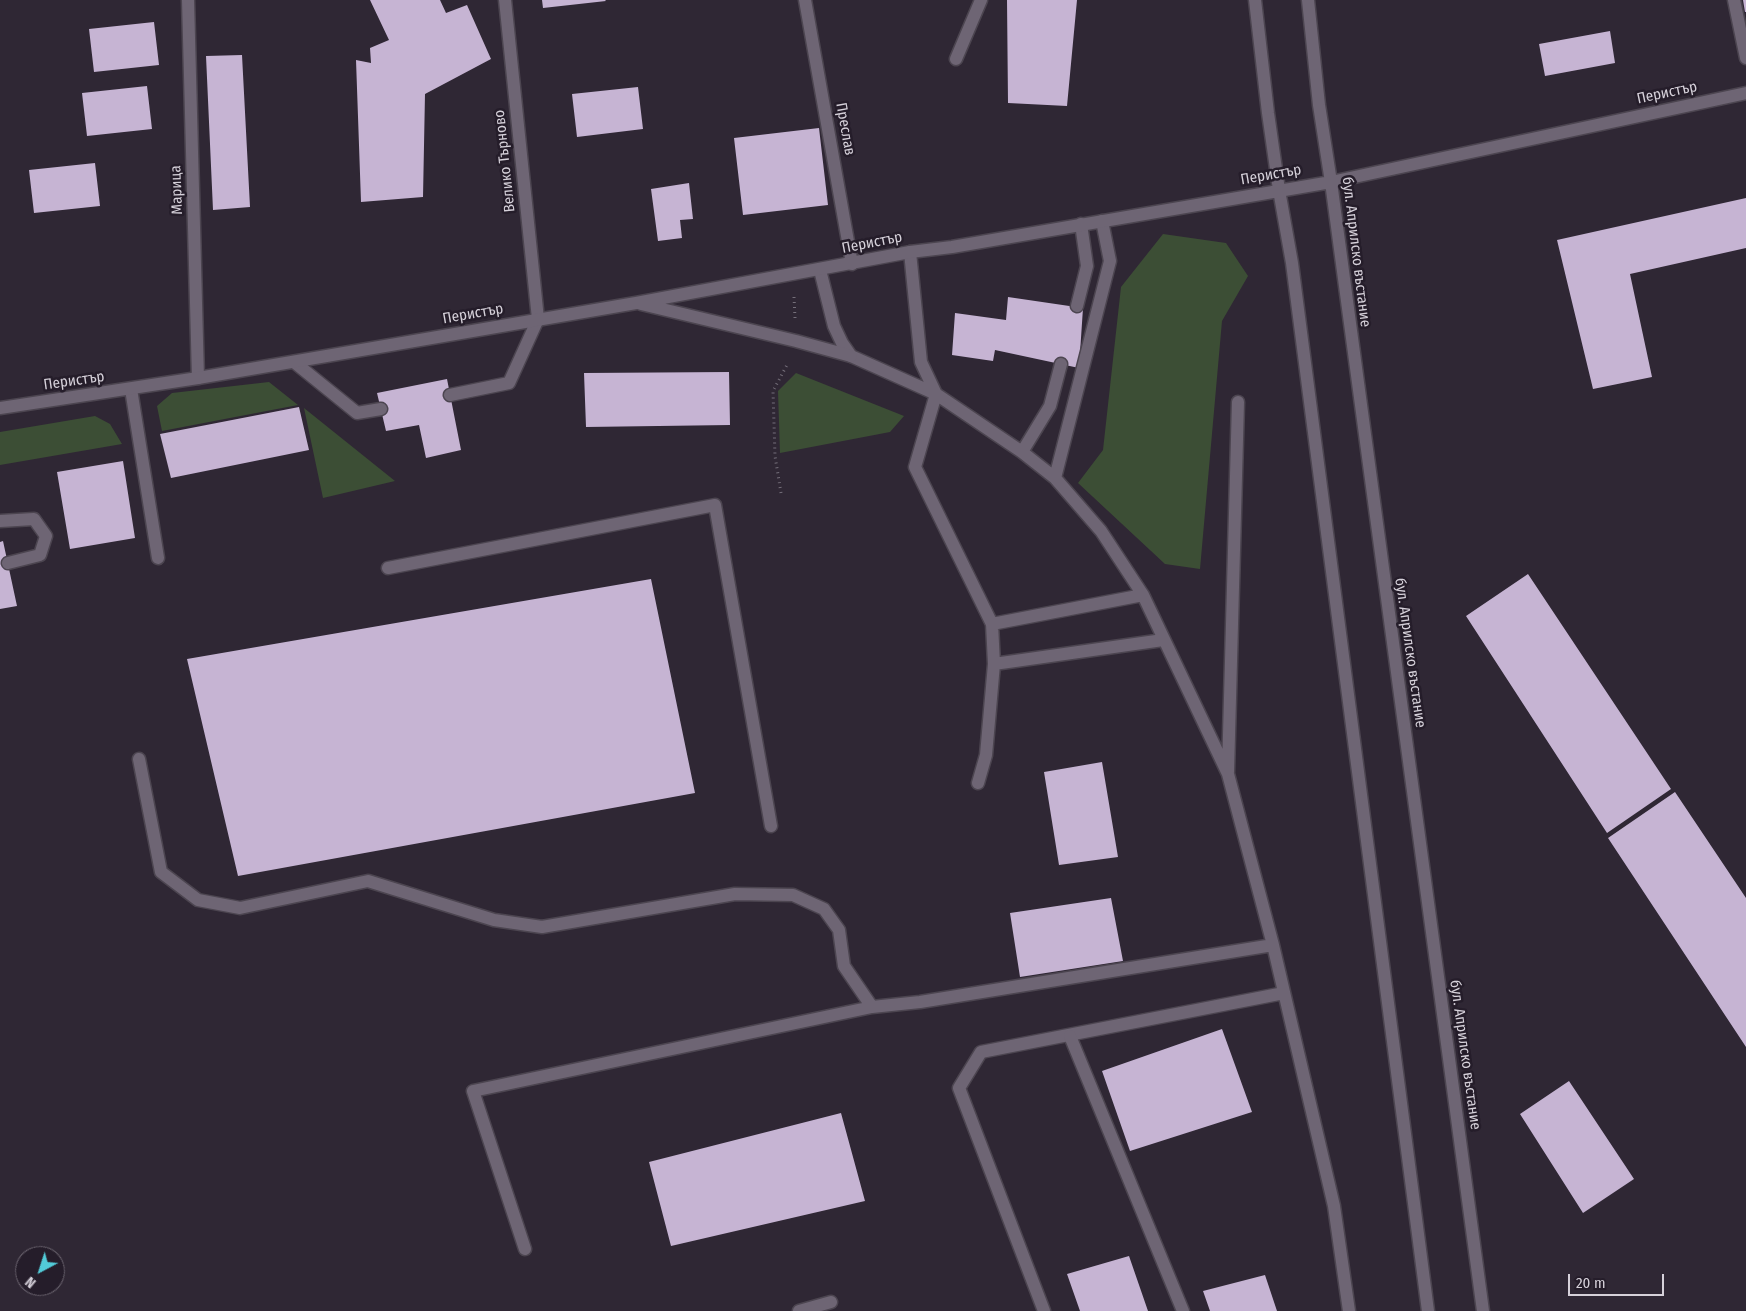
<!DOCTYPE html>
<html>
<head>
<meta charset="utf-8">
<style>
	body { margin:0 }
	#map { position:relative; width:1746px; height:1311px; overflow:hidden; background:#2f2734; font-family:"Fira Sans Condensed",sans-serif }
	canvas { display:block }
	.north { position:absolute; left:15px; top:1246px; width:50px; height:50px; box-sizing:border-box; background:#251d2a; border:1px solid #6c6570; border-radius:50%; rotate:220deg; font-size:14px; font-weight:700; line-height:20px; text-align:center; color:#d6d1da }
	.north::after { content:''; display:block; margin:auto; width:18px; height:22px; background:#52cbd8; clip-path:polygon(50% 0,100% 100%,50% 72%,0 100%) }
	.scale { position:absolute; left:1568px; top:1274px; width:96px; height:22px; box-sizing:border-box; border:2px solid #d6d1da; border-top:0; padding-left:6px; font-size:15px; line-height:18px; white-space:nowrap; color:#d6d1da; -webkit-text-stroke:4px #251d2a; paint-order:stroke }
</style>
</head>
<body>
<div id="map">
<canvas width="1746" height="1311"></canvas>
<div class="north">N</div>
<div class="scale">20 m</div>
</div>
<script>
const context = document.querySelector('canvas').getContext('2d');
context.lineJoin = 'round';
function fillPath(path, color) { context.fillStyle = color; context.fill(path, 'evenodd'); }
const poly = rows => new Path2D(rows.map(r => 'M' + r).join(''));
function stroke(path, color, width, dash) { context.strokeStyle = color; context.lineWidth = width; context.lineCap = dash ? 'butt' : 'round'; context.setLineDash(dash || []); context.stroke(path); }
function label(font, color, halo, rows, align = 'center') {
  context.font = font + ' "Fira Sans Condensed",sans-serif'; context.lineWidth = 5; context.setLineDash([]); context.textBaseline = 'middle'; context.strokeStyle = halo; context.fillStyle = color; for (const [text, x, y, turn = 0] of rows) {
    context.save(); context.translate(x, y); context.rotate((+turn || 0) * Math.PI / 180); context.textAlign = isNaN(turn) ? turn : align; if (halo) context.strokeText(text, 0, 0); context.fillText(text, 0, 0); context.restore();
  }
}
fillPath(poly([
	[1163,234,1226,243,1248,276,1222,321,1200,569,1165,564,1078,483,1103,450,1121,287],
	[796,373,904,416,890,432,780,453,778,391],
	[269,382,298,405,162,431,157,406,172,393],
	[304,408,395,481,323,498],
	[95,416,110,424,122,444,0,465,0,432]
]), '#3c4e35');
fillPath(poly([
	[370,0,440,0,446,13,467,5,491,59,425,94,423,197,361,202,356,60,371,63,370,48,389,40],
	[542,0,605,0,606,1,543,8],
	[1007,0,1077,0,1067,106,1008,103],
	[1743,0,1746,0,1746,12,1745,12],
	[154,22,159,65,94,72,89,29],
	[1610,31,1615,63,1545,76,1539,44],
	[242,55,250,207,213,210,206,56],
	[147,86,152,129,87,136,82,93],
	[638,87,643,129,577,137,572,94],
	[819,128,828,205,743,215,734,138],
	[95,163,100,206,34,213,29,170],
	[689,183,693,219,680,220,682,238,658,241,651,189],
	[1746,198,1746,248,1630,274,1652,377,1593,389,1557,240],
	[1008,297,1083,308,1079,368,995,350,993,361,952,355,955,313,1006,320],
	[729,372,730,425,586,427,584,373],
	[447,379,461,450,426,458,419,425,386,431,377,393],
	[299,407,309,450,171,478,160,434],
	[123,461,135,538,70,549,57,472],
	[3,541,17,606,0,609,0,542],
	[1528,574,1671,789,1607,833,1466,616],
	[651,579,695,793,238,876,187,659],
	[1102,762,1118,857,1059,865,1044,772],
	[1675,792,1746,898,1746,1047,1608,838],
	[1111,898,1123,961,1020,977,1010,913],
	[1222,1029,1252,1112,1130,1151,1102,1071],
	[1569,1081,1634,1179,1583,1213,1520,1114],
	[841,1113,865,1201,671,1246,649,1162],
	[1129,1256,1148,1311,1080,1311,1067,1274],
	[1265,1275,1277,1311,1210,1311,1203,1291]
]), '#c6b4d3');
const lane = poly([
	[956,59,981,0],
	[910,252,921,362,936,394,915,467,992,624,994,664,986,755,978,783],
	[820,270,834,326,842,343,851,356,936,394,1022,452,1055,478,1101,531,1143,595,1228,774,1273,945,1334,1206,1349,1311],
	[1077,306,1087,266,1081,224],
	[294,362,357,413,381,409],
	[450,395,509,383,538,319],
	[1022,452,1050,406,1061,364],
	[1055,478,1110,261,1102,221],
	[0,521,34,519,46,536,40,555,8,563],
	[388,568,715,505,771,826],
	[992,624,1143,595],
	[994,664,1163,640],
	[139,759,161,872,198,900,240,908,368,881,494,920,542,927,735,894,793,895,824,909,839,930,844,966,872,1007,920,1002,1273,945],
	[1228,772,1238,402],
	[525,1249,473,1091,872,1007],
	[1044,1311,959,1088,981,1052,1284,993]
]);
const street = poly([
	[188,0,198,378],
	[505,0,538,319],
	[805,0,852,264],
	[1734,0,1746,58],
	[131,389,158,558],
	[1070,1036,1183,1311],
	[799,1311,831,1302]
]);
const secondary = poly([
	[1255,0,1268,113,1279,190,1292,263,1428,1311],
	[1308,0,1319,105,1331,182,1483,1311],
	[641,304,796,341,851,356],
	[0,408,198,378,636,303,910,252,952,247,1331,182,1746,93]
]);
stroke(lane, '#4c4550', 15);
stroke(street, '#4c4550', 15);
stroke(secondary, '#4c4550', 15);
stroke(poly([
	[794,297,795,318],
	[781,493,775,456,773,391,788,363]
]), '#756f7a', 3, [1, 4]);
stroke(lane, '#6e6574', 12);
stroke(street, '#6e6574', 12);
stroke(secondary, '#6e6574', 12);
label('15px', '#d6d1da', '#251d2a', [
	["Перистър",1667,93,-12],
	["Преслав",845,129,80],
	["Велико Търново",505,161,-96],
	["Перистър",1271,175,-10],
	["Марица",177,190,-92],
	["Перистър",872,243,-11],
	["бул. Априлско въстание",1356,252,83],
	["Перистър",473,314,-10],
	["Перистър",74,381,-8],
	["бул. Априлско въстание",1410,653,82],
	["бул. Априлско въстание",1465,1055,82]
]);
</script>
</body>
</html>
